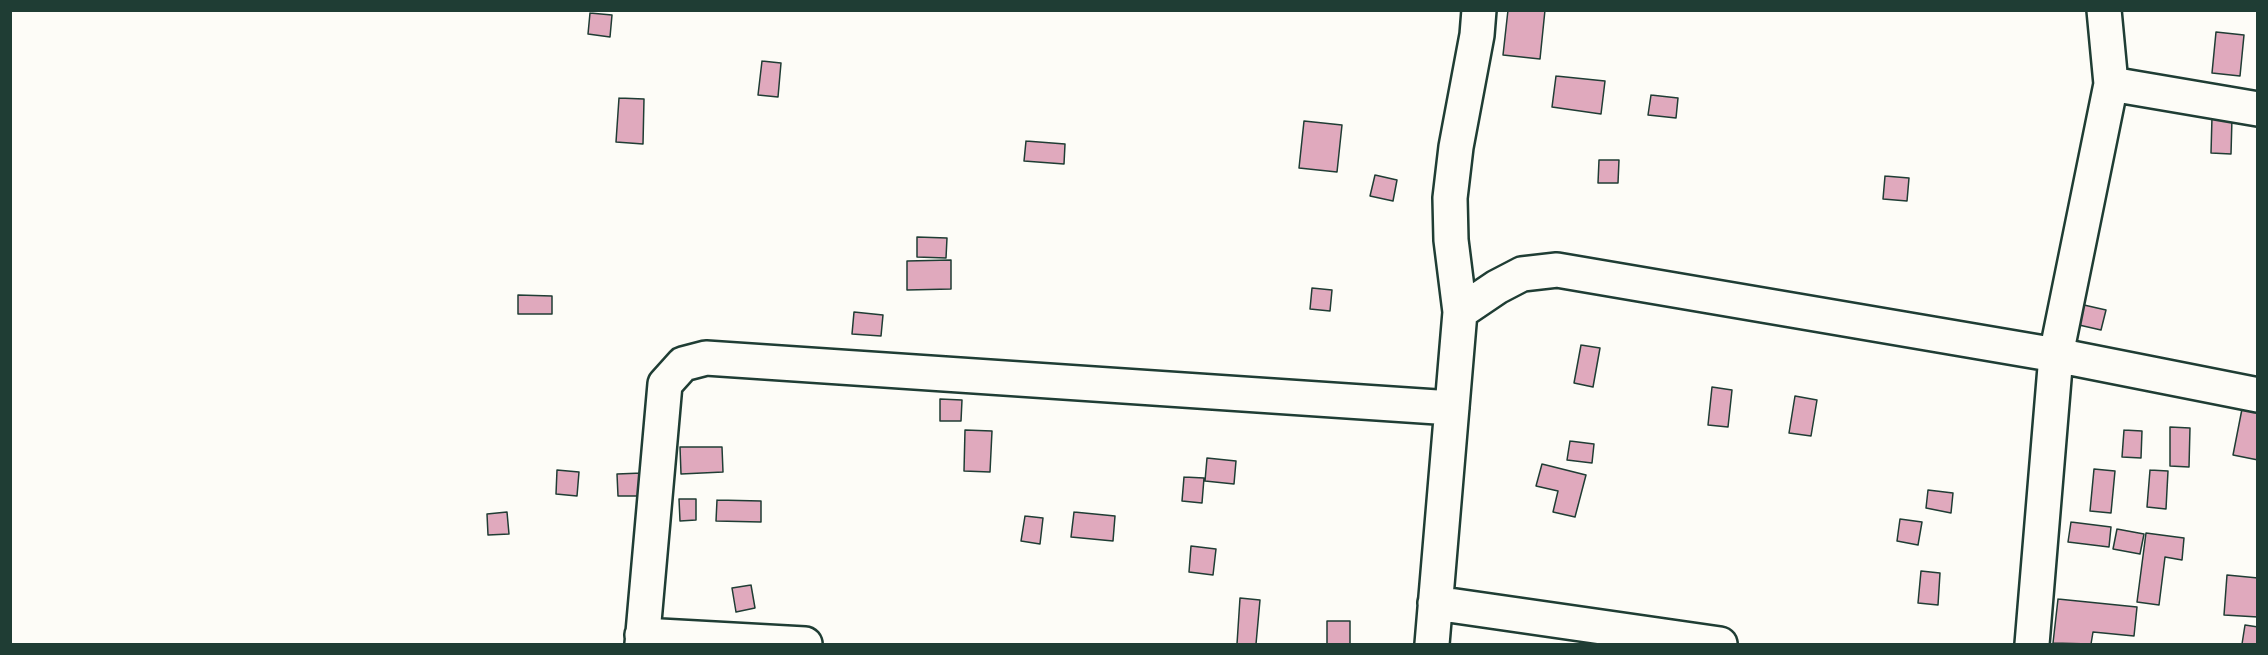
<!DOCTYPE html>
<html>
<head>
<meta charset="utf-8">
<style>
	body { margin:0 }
	#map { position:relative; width:2268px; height:655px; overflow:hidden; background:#fdfcf7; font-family:"Patrick Hand",sans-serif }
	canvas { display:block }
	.frame { position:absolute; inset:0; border:12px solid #1f3d34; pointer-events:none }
</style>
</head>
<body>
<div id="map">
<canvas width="2268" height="655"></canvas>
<div class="frame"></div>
</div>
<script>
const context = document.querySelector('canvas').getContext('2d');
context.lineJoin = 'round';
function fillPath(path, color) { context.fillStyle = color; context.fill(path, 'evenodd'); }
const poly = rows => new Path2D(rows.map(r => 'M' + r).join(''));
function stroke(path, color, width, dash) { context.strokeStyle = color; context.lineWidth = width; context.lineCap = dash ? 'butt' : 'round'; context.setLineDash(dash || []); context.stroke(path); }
const building = poly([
	[1508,10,1545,10,1540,59,1503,55,1508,10],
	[590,13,612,15,610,37,588,34,590,13],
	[2216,32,2244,35,2240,76,2212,73,2216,32],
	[762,61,781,63,778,97,758,95,762,61],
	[1556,76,1605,81,1601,114,1552,107,1556,76],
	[1651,95,1678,98,1676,118,1648,115,1651,95],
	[619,98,644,99,643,144,616,142,619,98],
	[2212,117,2232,118,2231,154,2211,153,2212,117],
	[1304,121,1342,125,1337,172,1299,168,1304,121],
	[1026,141,1065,144,1064,164,1024,161,1026,141],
	[1599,160,1619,160,1618,183,1598,183,1599,160],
	[1375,175,1397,180,1393,201,1370,196,1375,175],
	[1885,176,1909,178,1907,201,1883,199,1885,176],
	[917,237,947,238,946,258,917,257,917,237],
	[951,260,951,289,907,290,907,261,951,260],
	[1312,288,1332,290,1330,311,1310,309,1312,288],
	[518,295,552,296,552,314,518,314,518,295],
	[2084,305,2106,310,2101,330,2079,325,2084,305],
	[854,312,883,315,881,336,852,334,854,312],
	[1581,345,1600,348,1593,387,1574,383,1581,345],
	[1712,387,1732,390,1728,427,1708,425,1712,387],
	[1795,396,1817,400,1811,436,1789,433,1795,396],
	[940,399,962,400,961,421,940,421,940,399],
	[2242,409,2258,412,2258,460,2233,455,2242,409],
	[2170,427,2190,428,2189,467,2170,466,2170,427],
	[965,430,992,431,990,472,964,471,965,430],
	[2124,430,2142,431,2141,458,2122,457,2124,430],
	[1570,441,1594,444,1592,463,1567,460,1570,441],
	[680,447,722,447,723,472,681,474,680,447],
	[1207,458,1236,461,1234,484,1205,481,1207,458],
	[1542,464,1586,475,1575,517,1553,512,1558,491,1536,486,1542,464],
	[2094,469,2115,471,2111,513,2090,511,2094,469],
	[557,470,579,472,577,496,556,494,557,470],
	[2150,470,2168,471,2166,509,2147,507,2150,470],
	[642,473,643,496,618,496,617,474,642,473],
	[1184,477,1204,478,1202,503,1182,501,1184,477],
	[1928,490,1953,493,1951,513,1926,508,1928,490],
	[679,499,696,499,696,520,680,521,679,499],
	[717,500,761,501,761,522,716,521,717,500],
	[507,512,509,534,488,535,487,514,507,512],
	[1074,512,1115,516,1113,541,1071,537,1074,512],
	[1025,516,1043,518,1040,544,1021,541,1025,516],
	[1900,519,1922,522,1918,545,1897,541,1900,519],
	[2071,522,2111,527,2109,547,2068,542,2071,522],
	[2117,529,2144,534,2140,554,2113,549,2117,529],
	[2146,533,2184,538,2182,560,2165,557,2159,605,2137,602,2146,533],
	[1191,546,1216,549,1213,575,1189,572,1191,546],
	[1921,571,1940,573,1938,605,1918,603,1921,571],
	[2227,575,2258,578,2258,617,2224,615,2227,575],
	[751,585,755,608,736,612,732,588,751,585],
	[1240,598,1260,600,1256,644,1237,644,1240,598],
	[2058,599,2137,607,2134,636,2093,632,2091,644,2053,643,2058,599],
	[1327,621,1350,621,1350,644,1327,644,1327,621],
	[2245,625,2258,627,2258,644,2242,644,2245,625]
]);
fillPath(building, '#e0a9bd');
stroke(building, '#1f3d34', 1.5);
const minor = poly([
	[2104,10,2111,84,2056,355,2258,395],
	[2111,84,2258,109],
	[1460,312,1497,287,1522,274,1557,270,2056,355,2032,644],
	[1435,603,1720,644],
	[642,635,805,644],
	[642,644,665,384,683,364,706,358,1452,408],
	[1432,644,1460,312,1451,240,1450,198,1456,147,1477,35,1479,10]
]);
stroke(minor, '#1f3d34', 38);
stroke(minor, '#fdfcf7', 33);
</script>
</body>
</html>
